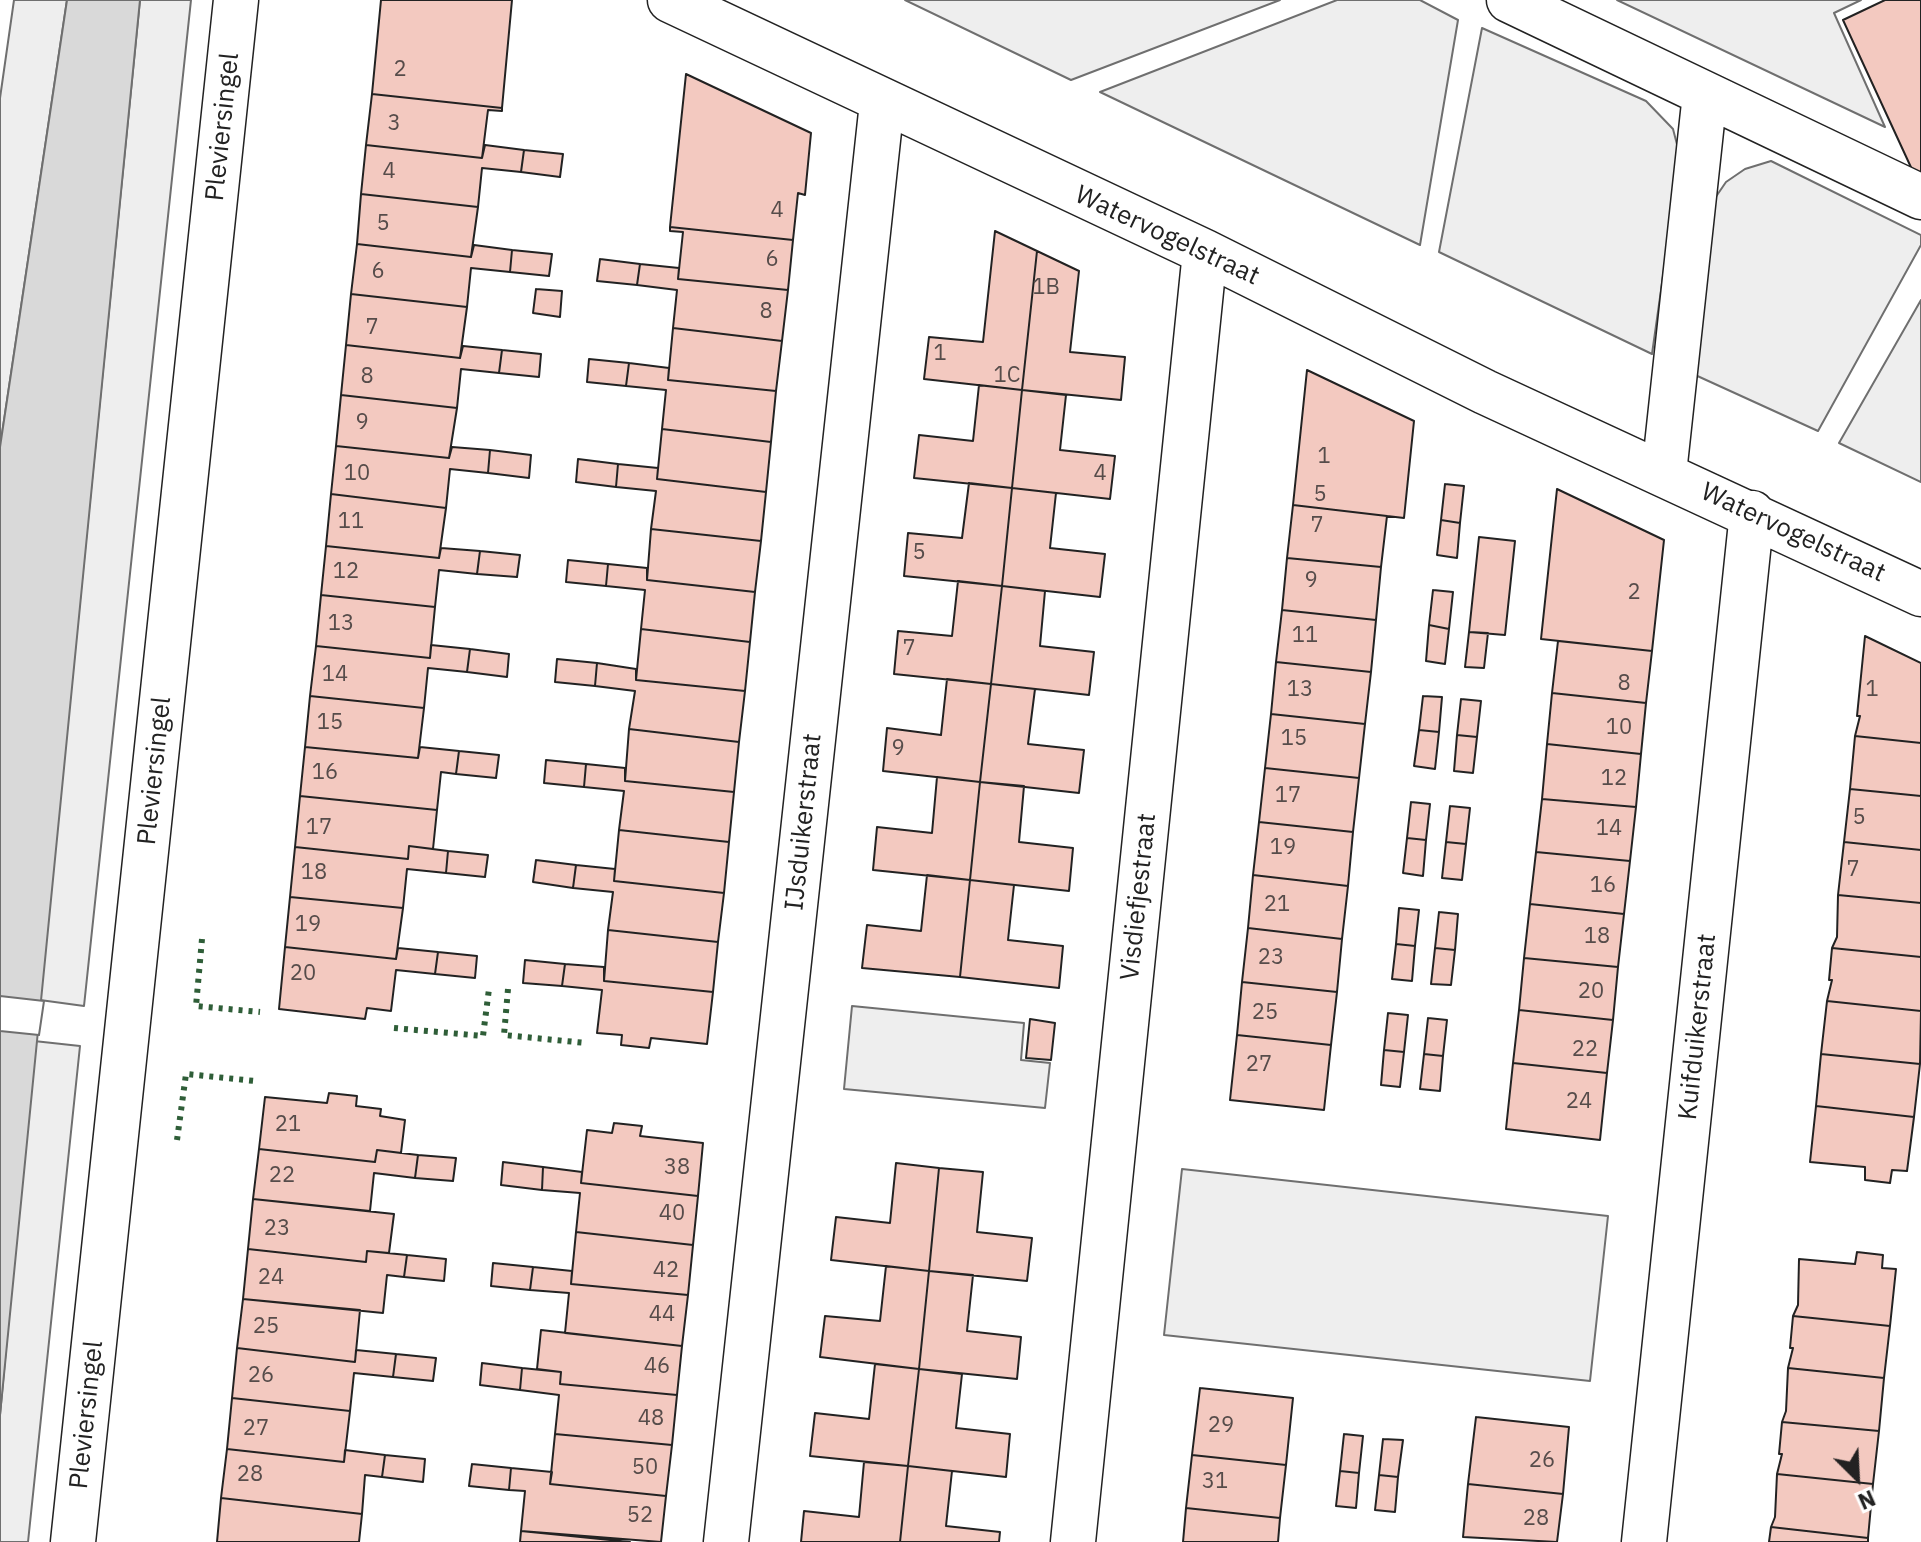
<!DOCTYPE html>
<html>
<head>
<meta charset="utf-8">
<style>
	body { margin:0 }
	#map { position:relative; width:1921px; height:1542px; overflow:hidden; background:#fff; font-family:"IBM Plex Sans",sans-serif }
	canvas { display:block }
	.north { position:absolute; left:1817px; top:1438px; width:80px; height:80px; -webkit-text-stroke:6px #fff; paint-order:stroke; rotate:156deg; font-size:22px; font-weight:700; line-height:32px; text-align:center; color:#222 }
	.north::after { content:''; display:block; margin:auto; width:28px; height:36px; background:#222; clip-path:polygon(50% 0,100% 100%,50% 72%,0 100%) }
</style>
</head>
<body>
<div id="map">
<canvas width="1921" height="1542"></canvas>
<div class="north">N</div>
</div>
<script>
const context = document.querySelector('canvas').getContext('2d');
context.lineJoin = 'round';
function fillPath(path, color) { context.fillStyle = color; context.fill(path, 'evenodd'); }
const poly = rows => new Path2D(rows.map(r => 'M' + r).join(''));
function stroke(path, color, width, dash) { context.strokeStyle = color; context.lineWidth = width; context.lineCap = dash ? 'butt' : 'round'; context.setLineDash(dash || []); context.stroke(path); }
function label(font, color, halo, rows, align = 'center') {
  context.font = font + ' "IBM Plex Sans",sans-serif'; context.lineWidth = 6; context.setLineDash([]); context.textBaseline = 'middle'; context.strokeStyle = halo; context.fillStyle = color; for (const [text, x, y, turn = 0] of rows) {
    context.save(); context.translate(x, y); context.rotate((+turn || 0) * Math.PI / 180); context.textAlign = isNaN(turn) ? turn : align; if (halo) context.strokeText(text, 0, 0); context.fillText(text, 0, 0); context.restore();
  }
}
const green = poly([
	[14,0,67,0,0,447,0,98,14,0],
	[140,0,191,0,84,1006,40,1000,140,0],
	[905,0,1280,0,1071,80,905,0],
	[1337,0,1420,0,1458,20,1420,245,1100,92,1337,0],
	[1617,0,1861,0,1834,13,1885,127,1617,0],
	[1482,28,1646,101,1673,129,1680,156,1652,354,1439,252,1482,28],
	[1771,161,1921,235,1921,245,1818,431,1693,374,1713,201,1726,182,1745,169,1771,161],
	[1921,300,1921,482,1839,443,1921,300],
	[852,1006,1024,1023,1021,1060,1050,1063,1045,1108,844,1089,852,1006],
	[34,1041,80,1046,28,1542,0,1542,0,1415,34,1041],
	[1182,1169,1608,1216,1590,1381,1164,1335,1182,1169]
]);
fillPath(green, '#eee');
stroke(green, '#6f6f6f', 2);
const water = poly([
	[67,0,140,0,0,1415,0,447,67,0]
]);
fillPath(water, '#d9d9d9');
stroke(water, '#6f6f6f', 2);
const pier = poly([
	[0,996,44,1001,39,1035,0,1031,0,996]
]);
fillPath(pier, '#fff');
stroke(pier, '#6f6f6f', 2);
const building = poly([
	[381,0,512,0,502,108,372,94,381,0],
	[1885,0,1921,0,1921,189,1843,20,1885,0],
	[686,74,811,133,805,195,798,193,793,240,670,227,686,74],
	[372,94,502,108,502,111,488,110,482,158,366,145,372,94],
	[366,145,482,158,485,145,524,150,521,172,482,168,478,207,361,194,366,145],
	[524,150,563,154,560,177,521,172,524,150],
	[361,194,478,207,471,257,357,244,361,194],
	[670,227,793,240,788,290,678,279,683,232,670,231,670,227],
	[995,231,1037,251,1022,390,924,379,929,337,983,342,995,231],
	[357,244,471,257,474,245,512,250,510,272,471,268,467,307,351,294,357,244],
	[512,250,552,254,549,276,510,272,512,250],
	[1037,251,1079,271,1070,352,1125,357,1121,400,1022,390,1037,251],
	[600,259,640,264,637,285,597,281,600,259],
	[640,264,679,268,678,279,788,290,782,341,673,328,677,290,637,285,640,264],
	[536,289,562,291,560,317,533,313,536,289],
	[351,294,467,307,460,358,346,345,351,294],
	[673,328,782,341,776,391,668,380,673,328],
	[346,345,460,358,463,346,502,350,499,373,461,369,457,408,341,395,346,345],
	[502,350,541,354,539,377,499,373,502,350],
	[589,359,629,363,626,386,587,382,589,359],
	[629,363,669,368,668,380,776,391,771,442,662,429,666,390,626,386,629,363],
	[1307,370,1414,421,1404,518,1293,505,1307,370],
	[979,385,1022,390,1012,488,914,478,919,435,973,441,979,385],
	[1022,390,1066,395,1060,450,1115,456,1110,499,1012,488,1022,390],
	[341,395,457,408,449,458,336,446,341,395],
	[662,429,771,442,766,492,657,479,662,429],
	[336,446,449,458,452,447,490,450,488,473,450,469,446,508,331,494,336,446],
	[490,450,531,455,529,478,488,473,490,450],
	[578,459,618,464,616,487,576,482,578,459],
	[618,464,658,468,657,479,766,492,761,541,651,529,656,491,616,487,618,464],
	[969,483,1012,488,1002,586,904,576,908,533,962,538,969,483],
	[1445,484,1464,486,1460,523,1441,520,1445,484],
	[1012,488,1056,493,1050,548,1105,554,1100,597,1002,586,1012,488],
	[1557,489,1664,540,1652,651,1541,639,1557,489],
	[331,494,446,508,439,558,326,546,331,494],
	[1293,505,1387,516,1381,567,1287,558,1293,505],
	[1441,520,1460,523,1457,558,1437,555,1441,520],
	[651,529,761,541,755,592,647,580,651,529],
	[1479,537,1515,541,1505,635,1469,632,1479,537],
	[326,546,439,558,441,548,480,551,477,574,439,570,435,607,321,595,326,546],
	[480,551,520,555,517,577,477,574,480,551],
	[1287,558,1381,567,1376,620,1282,610,1287,558],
	[568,560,608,564,606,586,566,582,568,560],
	[608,564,647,568,647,580,755,592,750,642,641,629,645,590,606,586,608,564],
	[958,581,1002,586,991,684,894,674,898,631,952,636,958,581],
	[1002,586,1045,591,1040,646,1094,652,1089,695,991,684,1002,586],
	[1433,590,1453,592,1449,629,1429,625,1433,590],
	[321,595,435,607,430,658,316,646,321,595],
	[1282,610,1376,620,1371,672,1276,662,1282,610],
	[1429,625,1449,629,1445,664,1426,661,1429,625],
	[641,629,750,642,745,691,636,680,641,629],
	[1469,632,1488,633,1484,668,1465,667,1469,632],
	[1865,636,1921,663,1921,743,1855,736,1860,716,1857,716,1865,636],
	[1558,641,1652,651,1646,703,1552,693,1558,641],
	[431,645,470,649,467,672,428,668,424,708,310,696,316,646,430,658,431,645],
	[470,649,509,654,507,677,467,672,470,649],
	[557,659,597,663,595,686,555,682,557,659],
	[1276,662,1371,672,1365,724,1271,714,1276,662],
	[597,663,636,669,636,680,745,691,739,742,629,729,635,691,595,686,597,663],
	[947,679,991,684,980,782,883,771,887,728,941,735,947,679],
	[991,684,1035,689,1028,744,1084,750,1079,793,980,782,991,684],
	[1552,693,1646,703,1641,754,1547,744,1552,693],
	[310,696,424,708,418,758,305,747,310,696],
	[1423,696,1442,697,1439,732,1419,730,1423,696],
	[1461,699,1481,701,1477,737,1457,735,1461,699],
	[1271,714,1365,724,1359,778,1265,768,1271,714],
	[629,729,739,742,734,792,625,781,629,729],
	[1419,730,1439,732,1435,769,1414,766,1419,730],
	[1457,735,1477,737,1473,773,1454,771,1457,735],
	[1855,736,1921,743,1921,796,1850,789,1855,736],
	[1547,744,1641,754,1636,807,1542,799,1547,744],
	[305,747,418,758,420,747,459,751,456,774,441,772,437,810,300,796,305,747],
	[459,751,499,755,496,778,456,774,459,751],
	[546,760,586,764,584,787,544,783,546,760],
	[586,764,625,768,625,781,734,792,729,842,619,830,624,791,584,787,586,764],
	[1265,768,1359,778,1353,832,1259,822,1265,768],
	[937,777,980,782,970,880,873,870,877,827,932,833,937,777],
	[980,782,1024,786,1019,842,1073,848,1069,891,970,880,980,782],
	[1850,789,1921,796,1921,850,1844,842,1850,789],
	[300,796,437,810,433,849,409,846,408,859,295,847,300,796],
	[1542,799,1636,807,1630,861,1536,852,1542,799],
	[1411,802,1430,804,1426,840,1407,838,1411,802],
	[1450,806,1470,808,1466,844,1446,842,1450,806],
	[1259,822,1353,832,1348,886,1253,875,1259,822],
	[619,830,729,842,724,893,614,881,619,830],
	[1407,838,1426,840,1423,876,1403,873,1407,838],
	[1446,842,1466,844,1462,880,1442,878,1446,842],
	[1844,842,1921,850,1921,903,1838,895,1844,842],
	[409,846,448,851,446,873,407,869,403,908,290,897,295,847,408,859,409,846],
	[448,851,488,855,485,877,446,873,448,851],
	[1536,852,1630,861,1624,914,1530,904,1536,852],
	[536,860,576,865,573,888,533,882,536,860],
	[576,865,615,869,614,881,724,893,718,942,608,930,613,892,573,888,576,865],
	[927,875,970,880,960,977,862,968,867,925,921,931,927,875],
	[1253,875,1348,886,1342,939,1248,928,1253,875],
	[970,880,1014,885,1008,940,1063,946,1059,988,960,977,970,880],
	[1838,895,1921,903,1921,957,1832,948,1837,937,1838,895],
	[290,897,403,908,396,959,285,947,290,897],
	[1530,904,1624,914,1618,967,1524,958,1530,904],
	[1399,908,1419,910,1415,946,1396,944,1399,908],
	[1439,912,1458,914,1455,950,1435,948,1439,912],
	[1248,928,1342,939,1337,992,1242,982,1248,928],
	[608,930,718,942,713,992,604,981,608,930],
	[1396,944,1415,946,1412,981,1392,979,1396,944],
	[285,947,396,959,398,948,438,952,435,974,396,970,391,1011,367,1008,365,1019,279,1009,285,947],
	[1435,948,1455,950,1451,985,1431,984,1435,948],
	[1832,948,1921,957,1921,1011,1827,1001,1832,980,1829,980,1832,948],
	[438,952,477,956,475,978,435,974,438,952],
	[1524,958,1618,967,1613,1020,1519,1010,1524,958],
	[525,960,565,964,562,986,523,983,525,960],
	[565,964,604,967,604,981,713,992,707,1044,651,1038,649,1048,621,1045,622,1035,597,1033,602,990,562,986,565,964],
	[1242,982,1337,992,1331,1045,1237,1035,1242,982],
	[1827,1001,1921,1011,1920,1064,1821,1054,1827,1001],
	[1519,1010,1613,1020,1607,1073,1513,1063,1519,1010],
	[1388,1013,1408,1015,1404,1052,1384,1050,1388,1013],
	[1428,1018,1447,1020,1443,1056,1424,1054,1428,1018],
	[1030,1019,1055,1023,1051,1060,1026,1058,1030,1019],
	[1237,1035,1331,1045,1324,1110,1230,1100,1237,1035],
	[1384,1050,1404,1052,1400,1087,1381,1085,1384,1050],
	[1424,1054,1443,1056,1440,1091,1420,1089,1424,1054],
	[1821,1054,1920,1064,1914,1117,1816,1106,1821,1054],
	[1513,1063,1607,1073,1600,1140,1506,1129,1513,1063],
	[329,1093,357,1096,356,1106,381,1109,380,1116,405,1120,401,1153,377,1150,375,1162,259,1149,265,1097,327,1103,329,1093],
	[1816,1106,1914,1117,1907,1171,1892,1170,1890,1183,1865,1180,1865,1167,1810,1162,1816,1106],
	[614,1123,642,1126,640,1136,703,1143,698,1196,581,1183,587,1130,612,1133,614,1123],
	[259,1149,375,1162,377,1150,418,1155,415,1178,374,1173,370,1211,253,1199,259,1149],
	[418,1155,456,1158,453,1181,415,1178,418,1155],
	[503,1162,543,1167,542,1190,501,1185,503,1162],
	[896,1163,939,1168,929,1271,831,1260,836,1217,890,1223,896,1163],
	[543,1167,582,1172,581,1183,698,1196,693,1245,576,1232,580,1193,542,1190,543,1167],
	[939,1168,983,1172,977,1232,1032,1238,1027,1281,929,1271,939,1168],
	[253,1199,394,1214,389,1253,367,1251,366,1262,248,1249,253,1199],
	[576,1232,693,1245,688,1295,571,1284,576,1232],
	[248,1249,366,1262,367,1251,407,1255,404,1277,387,1275,383,1313,243,1299,248,1249],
	[1857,1252,1883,1255,1882,1268,1896,1269,1890,1326,1793,1316,1798,1305,1799,1259,1855,1264,1857,1252],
	[407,1255,446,1259,444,1281,404,1277,407,1255],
	[493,1263,533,1267,530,1290,491,1286,493,1263],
	[886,1266,929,1271,919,1369,820,1357,825,1316,880,1321,886,1266],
	[533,1267,572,1271,571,1284,688,1295,682,1346,565,1333,569,1293,530,1290,533,1267],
	[929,1271,973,1275,967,1331,1021,1337,1017,1379,919,1369,929,1271],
	[243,1299,360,1310,355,1362,237,1348,243,1299],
	[1793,1316,1890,1326,1884,1378,1788,1368,1793,1348,1790,1348,1793,1316],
	[541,1330,682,1346,677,1395,560,1384,561,1372,537,1369,541,1330],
	[237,1348,355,1362,356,1350,396,1354,393,1377,354,1373,350,1411,232,1398,237,1348],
	[396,1354,436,1358,433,1381,393,1377,396,1354],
	[482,1363,522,1368,520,1390,480,1385,482,1363],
	[875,1364,919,1369,908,1466,810,1456,815,1413,869,1419,875,1364],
	[522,1368,561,1372,560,1384,677,1395,672,1445,555,1434,559,1395,520,1390,522,1368],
	[1788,1368,1884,1378,1879,1431,1782,1422,1786,1411,1788,1368],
	[919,1369,962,1374,956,1428,1010,1434,1006,1477,908,1466,919,1369],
	[1200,1388,1293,1398,1286,1465,1192,1455,1200,1388],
	[232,1398,350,1411,344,1462,227,1449,232,1398],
	[1476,1417,1569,1427,1563,1494,1468,1484,1476,1417],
	[1782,1422,1879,1431,1873,1484,1777,1474,1782,1454,1779,1454,1782,1422],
	[555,1434,672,1445,666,1496,550,1484,555,1434],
	[1344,1434,1363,1436,1359,1473,1340,1471,1344,1434],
	[1383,1439,1403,1440,1398,1477,1379,1475,1383,1439],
	[227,1449,344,1462,345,1450,385,1455,382,1477,365,1475,362,1514,221,1498,227,1449],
	[385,1455,425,1459,423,1482,382,1477,385,1455],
	[1192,1455,1286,1465,1280,1518,1186,1508,1192,1455],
	[864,1462,908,1466,900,1542,801,1542,804,1511,859,1517,864,1462],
	[472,1464,511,1468,509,1490,469,1486,472,1464],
	[908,1466,952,1471,946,1526,1000,1532,999,1542,900,1542,908,1466],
	[511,1468,552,1472,550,1484,666,1496,661,1542,521,1531,525,1491,509,1490,511,1468],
	[1340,1471,1359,1473,1356,1508,1336,1506,1340,1471],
	[1777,1474,1873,1484,1868,1538,1771,1527,1775,1517,1777,1474],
	[1379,1475,1398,1477,1395,1512,1375,1510,1379,1475],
	[1468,1484,1563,1494,1557,1542,1463,1537,1468,1484],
	[221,1498,362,1514,359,1542,217,1542,221,1498],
	[1186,1508,1280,1518,1278,1542,1183,1542,1186,1508],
	[1771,1527,1868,1538,1868,1542,1769,1542,1771,1527],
	[521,1531,630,1542,520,1542,521,1531]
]);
fillPath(building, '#f3c9c0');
stroke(building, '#222', 2);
const minor = poly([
	[670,0,1205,252,1485,392,1921,594],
	[1509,0,1921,197],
	[1664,473,1705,94],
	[73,1542,236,0],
	[726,1542,882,103],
	[1073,1542,1205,252],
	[1644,1542,1752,513]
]);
stroke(minor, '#222', 47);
stroke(minor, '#fff', 44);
stroke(poly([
	[202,939,196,1006,260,1012],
	[508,989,504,1035,586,1043],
	[394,1028,483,1036,489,989],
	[177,1140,186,1074,255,1081]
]), '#2f5e38', 6, [4, 6]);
label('22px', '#564c4a', null, [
	["2",400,70],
	["3",394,124],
	["4",389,172],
	["4",777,211],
	["5",383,224],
	["6",772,260],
	["6",378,272],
	["1B",1046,288],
	["8",766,312],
	["7",372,328],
	["1",940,354],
	["1C",1007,376],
	["8",367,377],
	["9",362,423],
	["1",1324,457],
	["10",357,474],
	["4",1100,474],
	["5",1320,495],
	["11",351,522],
	["7",1317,526],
	["5",919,553],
	["12",346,572],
	["9",1311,581],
	["2",1634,593],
	["13",341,624],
	["11",1305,636],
	["7",909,649],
	["14",335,675],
	["8",1624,684],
	["13",1300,690],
	["1",1872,690],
	["15",330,723],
	["10",1619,728],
	["15",1294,739],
	["9",898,749],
	["16",325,773],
	["12",1614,779],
	["17",1288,796],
	["5",1859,818],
	["17",319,828],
	["14",1609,829],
	["19",1283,848],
	["7",1853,870],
	["18",314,873],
	["16",1603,886],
	["21",1277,905],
	["19",308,925],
	["18",1597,937],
	["23",1271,958],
	["20",303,974],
	["20",1591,992],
	["25",1265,1013],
	["22",1585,1050],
	["27",1259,1065],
	["24",1579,1102],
	["21",288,1125],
	["38",677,1168],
	["22",282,1176],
	["40",672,1214],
	["23",277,1229],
	["42",666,1271],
	["24",271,1278],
	["44",662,1315],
	["25",266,1327],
	["46",657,1367],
	["26",261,1376],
	["48",651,1419],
	["29",1221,1426],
	["27",256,1429],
	["26",1542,1461],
	["50",645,1468],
	["28",250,1475],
	["31",1215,1482],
	["52",640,1516],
	["28",1536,1519]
]);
label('26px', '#222', '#fff', [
	["Pleviersingel",223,127,-84],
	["Watervogelstraat",1167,236,25],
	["Watervogelstraat",1793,533,25],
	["Pleviersingel",155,771,-84],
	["IJsduikerstraat",804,822,-84],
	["Visdiefjestraat",1139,897,-84],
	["Kuifduikerstraat",1698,1027,-84],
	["Pleviersingel",87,1415,-84]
]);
</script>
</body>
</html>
